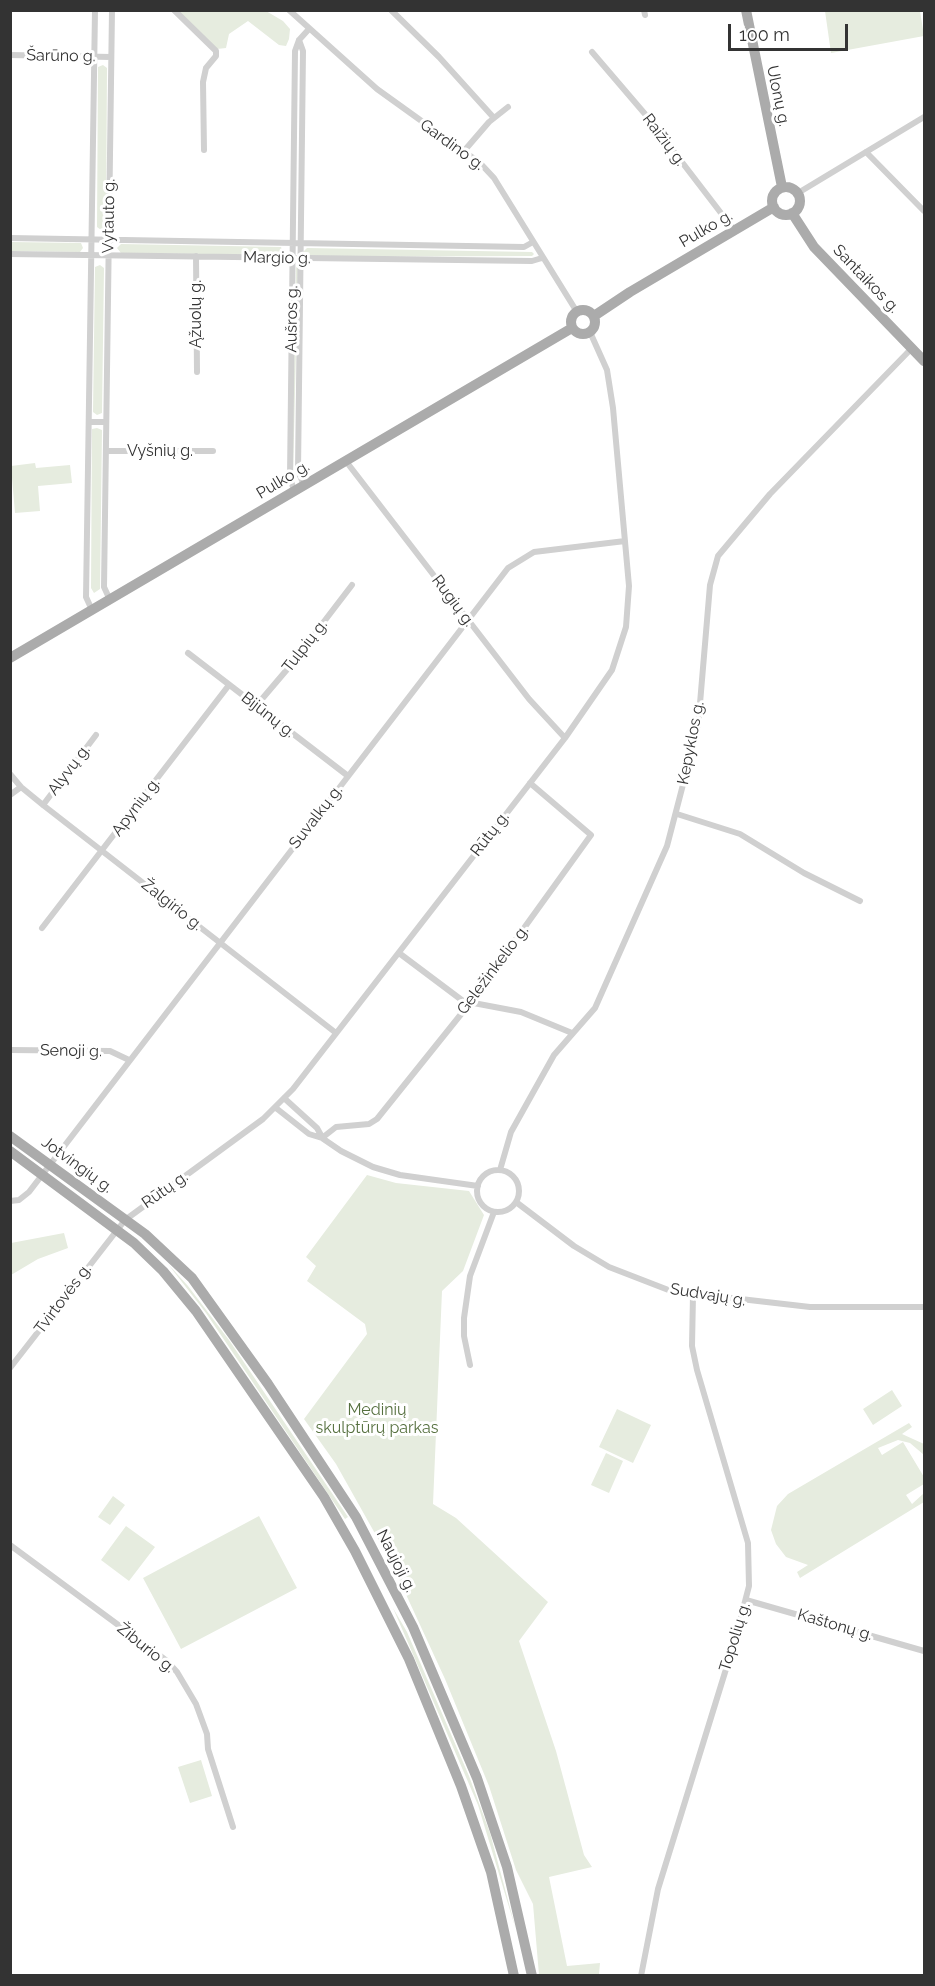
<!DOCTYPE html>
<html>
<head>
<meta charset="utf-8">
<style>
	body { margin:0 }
	#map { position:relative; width:935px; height:1986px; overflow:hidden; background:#fff; font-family:Raleway,sans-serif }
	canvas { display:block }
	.frame { position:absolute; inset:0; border:12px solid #333; pointer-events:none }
	.scale { position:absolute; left:728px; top:24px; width:120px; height:27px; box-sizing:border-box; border:3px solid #333; border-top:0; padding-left:8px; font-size:18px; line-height:21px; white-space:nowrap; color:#333; -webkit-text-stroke:4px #fff; paint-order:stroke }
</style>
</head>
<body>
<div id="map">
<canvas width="935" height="1986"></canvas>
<div class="frame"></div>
<div class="scale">100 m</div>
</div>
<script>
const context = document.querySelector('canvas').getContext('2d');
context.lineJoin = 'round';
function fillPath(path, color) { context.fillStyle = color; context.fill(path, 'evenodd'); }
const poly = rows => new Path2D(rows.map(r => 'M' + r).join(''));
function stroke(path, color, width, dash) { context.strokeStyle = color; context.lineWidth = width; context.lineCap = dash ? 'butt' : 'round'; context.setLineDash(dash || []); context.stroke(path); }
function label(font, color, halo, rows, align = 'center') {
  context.font = font + ' Raleway,sans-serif'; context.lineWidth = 6; context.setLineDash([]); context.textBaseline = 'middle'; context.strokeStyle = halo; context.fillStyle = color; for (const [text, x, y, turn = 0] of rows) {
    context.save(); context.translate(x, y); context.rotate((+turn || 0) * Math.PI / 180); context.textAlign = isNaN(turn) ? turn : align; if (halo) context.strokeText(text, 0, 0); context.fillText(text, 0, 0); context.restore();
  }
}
fillPath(poly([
	[178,11,266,11,283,21,290,29,289,39,286,46,279,45,248,21,229,34,226,48,217,49],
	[825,11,920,11,924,36,831,53],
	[103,65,107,68,106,227,101,230,97,227,98,67],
	[11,242,81,243,83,248,80,252,11,251],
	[121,244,281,247,283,252,280,255,121,253,117,248],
	[307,248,532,252,534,254,532,256,307,257,303,252],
	[100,265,104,268,102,413,97,415,93,412,95,267],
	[296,267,298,268,293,476,292,475],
	[97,428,102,430,100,589,94,593,91,588,92,429],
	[35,463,36,468,70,465,72,483,38,486,40,511,15,513,11,466],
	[367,1175,396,1183,469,1191,484,1215,463,1271,442,1291,433,1504,456,1518,548,1602,519,1641,556,1751,584,1855,592,1867,549,1877,567,1966,600,1963,599,1974,539,1975,533,1904,516,1870,489,1786,445,1679,391,1562,336,1464,304,1419,367,1334,365,1324,307,1281,316,1266,306,1257],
	[64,1233,68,1248,38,1259,11,1275,11,1243],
	[168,1264,188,1286,229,1340,348,1517,345,1519,206,1313],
	[892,1390,902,1406,873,1425,863,1409],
	[617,1409,651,1425,633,1463,599,1447],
	[909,1423,912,1427,902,1434,924,1444,924,1455,910,1443,898,1440,878,1448,882,1455,903,1442,924,1477,924,1484,906,1495,912,1504,924,1493,924,1502,800,1578,797,1572,808,1565,786,1557,776,1544,771,1530,777,1506,788,1494],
	[606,1453,623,1461,609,1493,591,1485],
	[113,1496,125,1505,110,1525,98,1517],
	[259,1516,297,1588,181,1649,143,1578],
	[126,1526,155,1547,129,1581,101,1560],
	[393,1608,407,1632,469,1776,490,1833,516,1930,478,1805],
	[201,1760,212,1796,190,1803,178,1767]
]), '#e6ecdf');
stroke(poly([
	[174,10,216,51,216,56,206,68,203,82,204,150],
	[289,10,377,89,480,163,494,178,577,312],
	[391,10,439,57,494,118],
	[644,10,645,15],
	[299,40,303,51,298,471,304,485],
	[592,52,645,114,734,230],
	[10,55,111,57],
	[464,151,489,122,508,107],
	[866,152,924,211],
	[798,193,924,117],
	[10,238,524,247,533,242],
	[10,254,532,261,542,258],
	[196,256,197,372],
	[89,422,106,422],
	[106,451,213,451],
	[345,460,529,699,565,738],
	[294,491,290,477,295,51,299,40,309,29],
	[110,600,104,587,112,10],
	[92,610,86,597,95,10],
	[188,653,348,776],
	[256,706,290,666,352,585],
	[10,774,21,787,43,805,336,1033],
	[10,795,21,787],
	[43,805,96,735],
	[677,814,740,834,804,873,860,901],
	[42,928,229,685],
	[399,953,463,1001,521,1012,572,1033],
	[10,1050,110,1051,129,1060],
	[284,1098,317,1128,322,1137],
	[276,1108,309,1134,322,1138,341,1151,373,1167,400,1175,478,1186],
	[322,1138,336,1127,369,1124,377,1119,470,1003,591,835,530,783],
	[500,1170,511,1132,554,1055,595,1008,667,846,698,727,710,585,718,556,770,494,912,348],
	'477 1191a21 21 0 1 1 42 0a21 21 0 1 1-42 0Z',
	[10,1201,19,1200,29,1192,508,568,534,552,625,541],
	[516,1202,574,1246,609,1267,671,1291,810,1307,924,1307],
	[470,1365,464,1336,464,1318,470,1276,494,1212],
	[10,1368,125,1220,263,1119,293,1089,565,738,612,670,626,627,629,586,613,408,607,370,590,332],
	[10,1545,167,1661,177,1672,196,1704,207,1734,208,1749,233,1827],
	[746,1600,924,1651],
	[641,1976,658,1889,735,1640,749,1586,748,1543,697,1370,692,1346,693,1295]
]), '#d0d0d0', 6);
stroke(poly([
	[746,10,782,187],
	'772 201a14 14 0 1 1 28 0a14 14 0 1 1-28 0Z',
	[792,213,814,247,924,361],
	'571 322a12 12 0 1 1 24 0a12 12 0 1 1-24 0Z',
	[594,316,630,292,774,207],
	[10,658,572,328],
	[10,1136,145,1234,192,1278,268,1384,356,1517,413,1627,477,1778,507,1867,532,1976],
	[10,1151,134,1243,163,1271,196,1311,324,1497,355,1551,409,1659,461,1786,491,1872,514,1976]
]), '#ababab', 10);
label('16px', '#333', '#fff', [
	["Šarūno g.",61,56,1],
	["Ulonų g.",778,96,78],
	["Raižių g.",664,140,53],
	["Gardino g.",452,145,36],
	["Vytauto g.",109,216,-89],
	["Pulko g.",706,229,-30],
	["Margio g.",277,258,1],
	["Santaikos g.",866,279,46],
	["Ąžuolų g.",196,314,-90],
	["Aušros g.",292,319,-89],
	["Vyšnių g.",160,451],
	["Pulko g.",283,480,-31],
	["Rugių g.",453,601,53],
	["Tulpių g.",305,646,-52],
	["Bijūnų g.",268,715,38],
	["Kepyklos g.",691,743,-79],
	["Alyvų g.",69,770,-53],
	["Apynių g.",136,807,-53],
	["Suvalkų g.",316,817,-52],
	["Rūtų g.",490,834,-52],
	["Žalgirio g.",172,905,38],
	["Geležinkelio g.",493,970,-53],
	["Senoji g.",71,1051,1],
	["Jotvingių g.",77,1165,36],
	["Rūtų g.",165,1190,-35],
	["Sudvajų g.",708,1295,9],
	["Tvirtovės g.",63,1299,-53],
	["Naujoji g.",396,1561,63],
	["Kaštonų g.",835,1625,16],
	["Topolių g.",735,1637,-73],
	["Žiburio g.",146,1648,39]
]);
label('16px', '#56703f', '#fff', [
	["Medinių",377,1410],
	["skulptūrų parkas",377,1428]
]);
</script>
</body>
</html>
